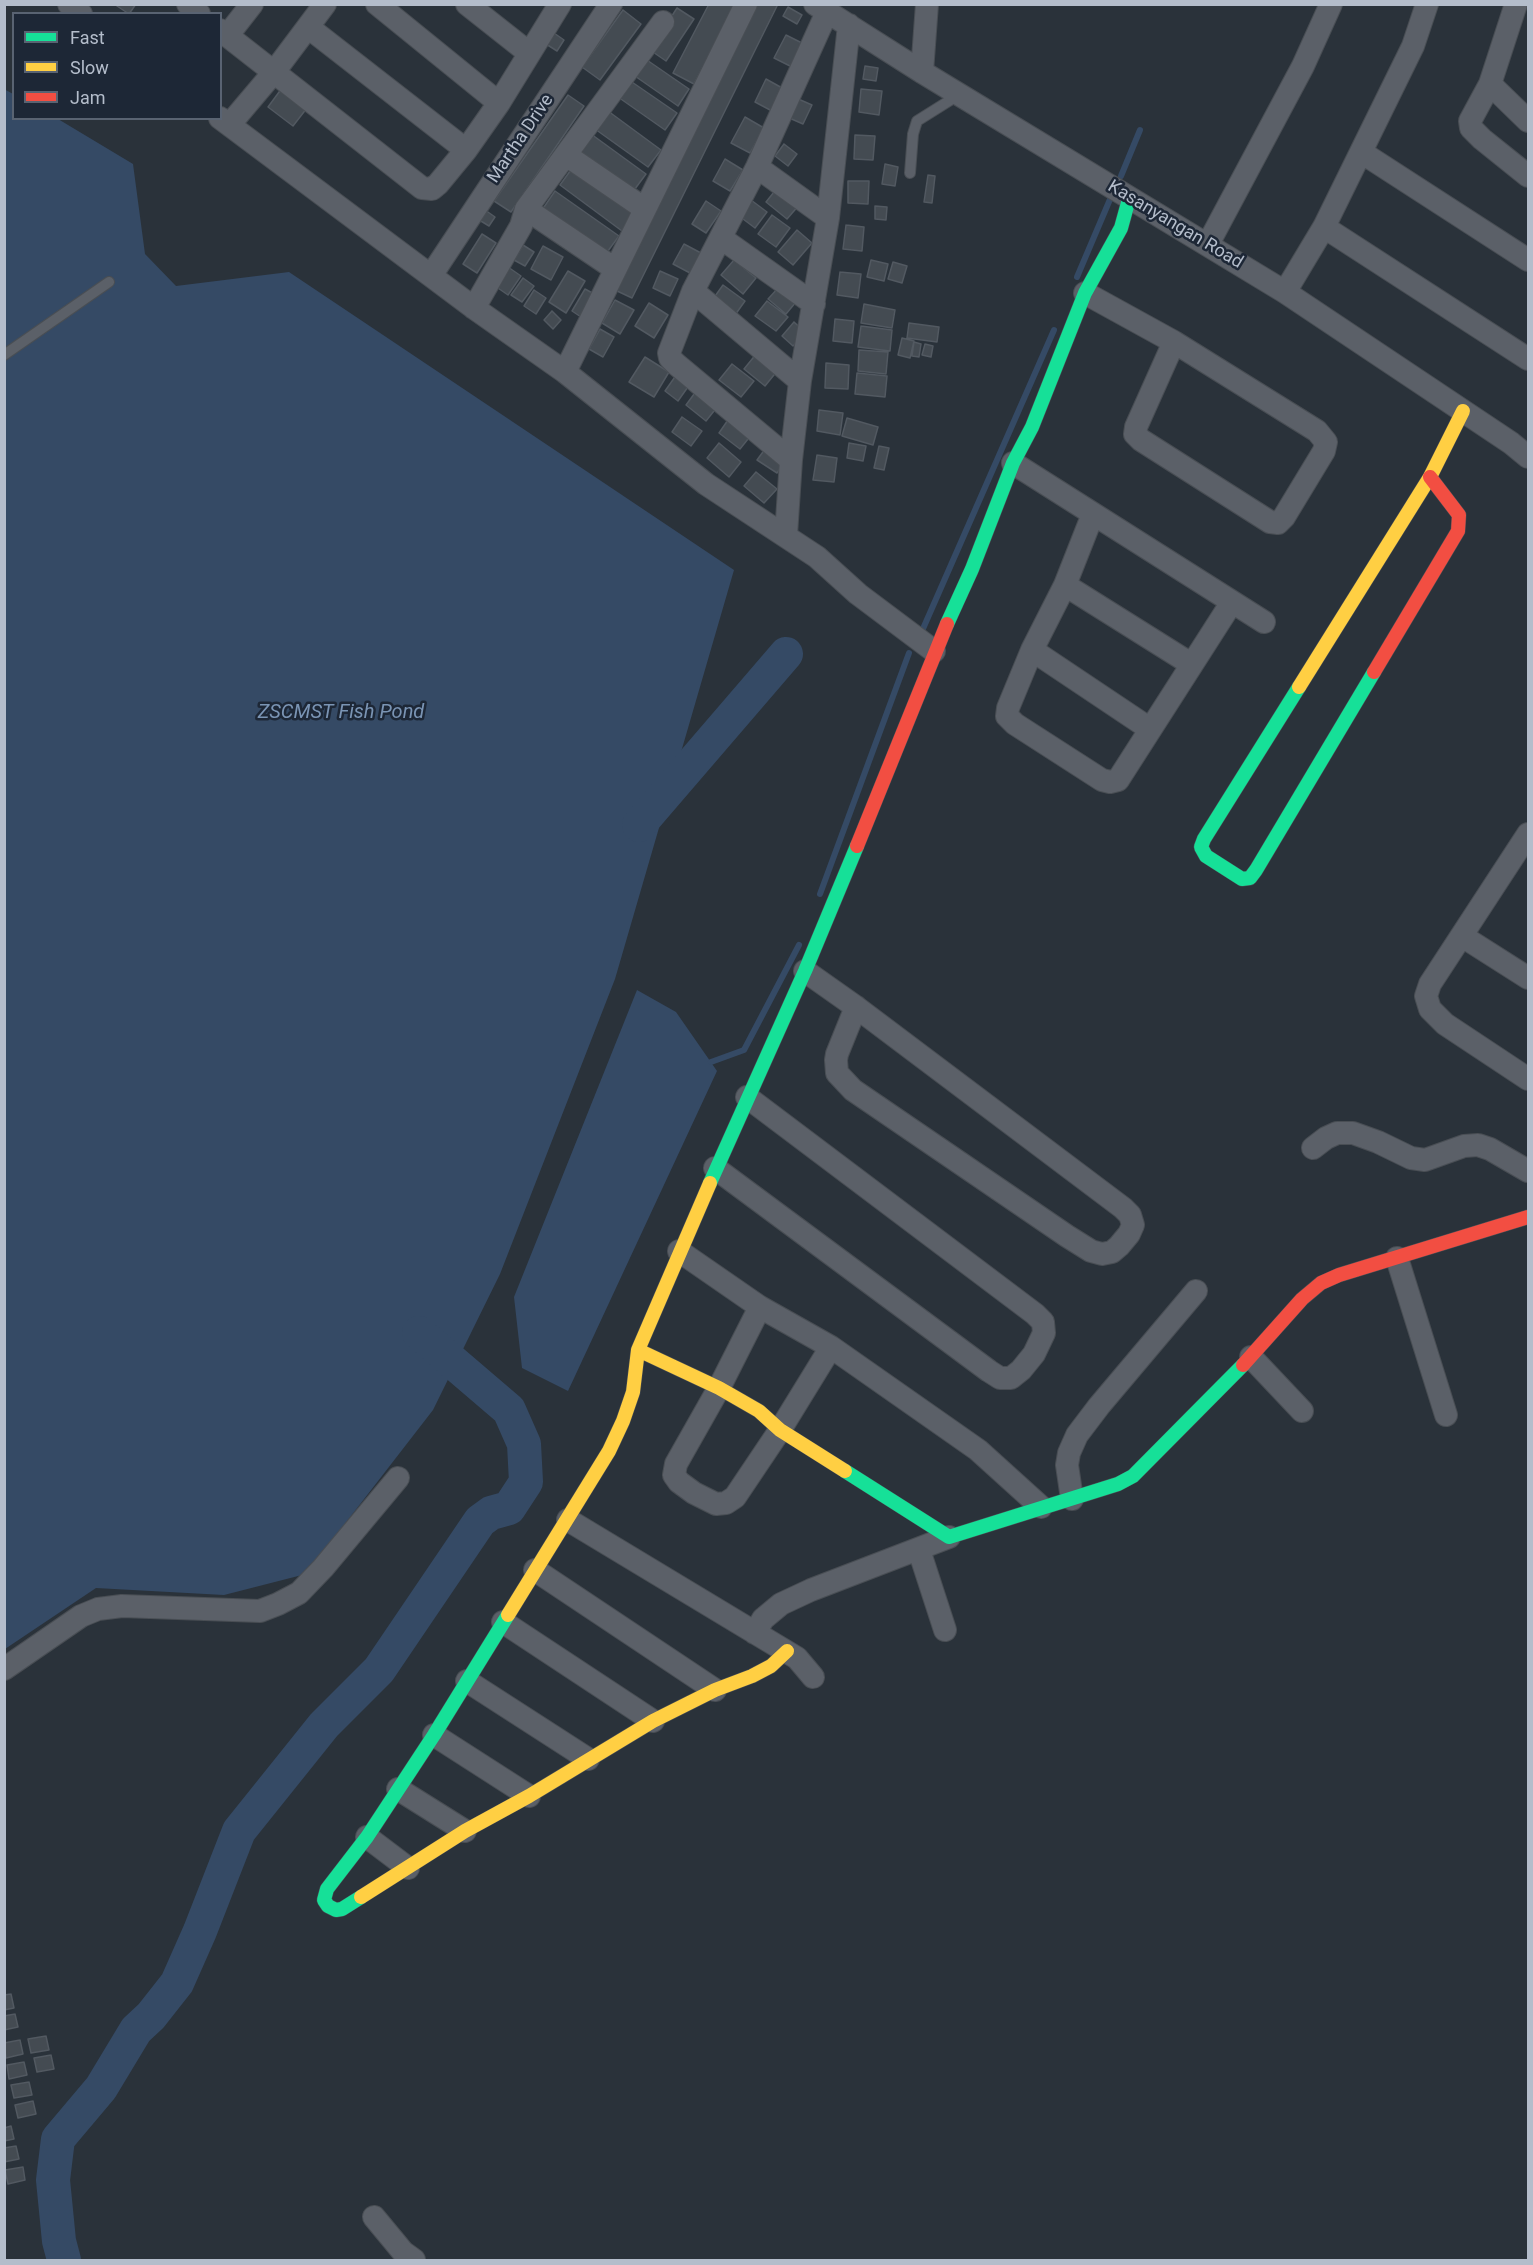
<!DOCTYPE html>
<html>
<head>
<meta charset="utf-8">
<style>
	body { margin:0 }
	#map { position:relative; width:1533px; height:2265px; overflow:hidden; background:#2a323a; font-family:Roboto,sans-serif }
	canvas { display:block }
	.frame { position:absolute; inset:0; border:6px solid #b4bdcb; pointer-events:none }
	.legend { position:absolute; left:12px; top:12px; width:210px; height:108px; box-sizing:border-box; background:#1d2736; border:2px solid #596372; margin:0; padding:8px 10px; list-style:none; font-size:18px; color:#b4bdcb }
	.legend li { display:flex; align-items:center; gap:12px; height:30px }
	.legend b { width:30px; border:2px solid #596372 }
</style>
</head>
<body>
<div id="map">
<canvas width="1533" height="2265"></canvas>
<div class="frame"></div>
<ul class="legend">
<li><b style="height:8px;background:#16e098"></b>Fast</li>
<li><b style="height:8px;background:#ffcf43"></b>Slow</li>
<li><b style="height:8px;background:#f24e42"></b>Jam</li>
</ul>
</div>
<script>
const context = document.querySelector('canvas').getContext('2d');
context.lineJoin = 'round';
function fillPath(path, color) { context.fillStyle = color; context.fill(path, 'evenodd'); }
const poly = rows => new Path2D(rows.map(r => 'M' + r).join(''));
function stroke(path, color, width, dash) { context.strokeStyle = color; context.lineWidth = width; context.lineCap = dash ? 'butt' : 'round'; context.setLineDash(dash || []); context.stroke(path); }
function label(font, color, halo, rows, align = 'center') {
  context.font = font + ' Roboto,sans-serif'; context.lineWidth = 5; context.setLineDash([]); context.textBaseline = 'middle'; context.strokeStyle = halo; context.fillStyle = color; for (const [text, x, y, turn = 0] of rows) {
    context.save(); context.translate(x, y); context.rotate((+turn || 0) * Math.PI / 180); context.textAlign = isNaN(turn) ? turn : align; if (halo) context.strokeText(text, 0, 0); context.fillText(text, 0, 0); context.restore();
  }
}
fillPath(poly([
	[4,89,13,94,14,118,58,119,133,164,145,254,176,286,289,272,734,570,615,979,500,1274,433,1410,306,1574,224,1595,96,1588,5,1649],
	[637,990,676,1012,717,1071,568,1391,522,1368,514,1297]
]), '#354a65');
stroke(poly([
	[1121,176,1140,130],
	[1077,277,1111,197],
	[922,631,1054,330],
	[820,894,909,653],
	[711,1062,744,1050,799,945]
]), '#354a65', 6);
stroke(poly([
	[639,825,786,654],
	[64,2260,59,2241,53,2180,58,2139,101,2088,136,2030,151,2016,177,1983,200,1931,239,1831,324,1725,379,1670,480,1521,491,1513,509,1508,526,1482,524,1444,509,1410,419,1333]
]), '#354a65', 34);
const building = poly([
	[114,4,136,4,129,14,114,4],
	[709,4,736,4,694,84,673,73,709,4],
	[757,4,778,4,632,298,615,290,757,4],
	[788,7,802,15,797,24,783,16,788,7],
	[677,8,694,19,666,61,650,50,677,8],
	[623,10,641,24,600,80,582,67,623,10],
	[554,33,564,40,557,51,546,44,554,33],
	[786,35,806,45,794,68,774,58,786,35],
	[644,58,689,89,678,106,632,74,644,58],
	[865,66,878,68,876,81,863,79,865,66],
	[766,79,784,89,772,111,755,102,766,79],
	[629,80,677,113,665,130,618,97,629,80],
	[282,88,307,108,293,126,268,107,282,88],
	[861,89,882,91,879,115,859,112,861,89],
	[568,95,584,106,511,212,494,201,568,95],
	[796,98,812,105,803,124,787,117,796,98],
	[608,111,661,150,648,167,595,129,608,111],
	[745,117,764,128,750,153,731,143,745,117],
	[591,134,646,174,632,193,577,153,591,134],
	[855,135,875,136,873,160,854,159,855,135],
	[784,144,797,154,788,166,775,156,784,144],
	[725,159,743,170,730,191,713,181,725,159],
	[885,164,898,167,895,186,882,184,885,164],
	[573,167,635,212,622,231,560,185,573,167],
	[928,175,935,176,932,203,924,202,928,175],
	[848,181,869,181,868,204,848,203,848,181],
	[778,187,800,204,787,219,766,202,778,187],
	[555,191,619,236,605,255,542,210,555,191],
	[747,197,767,212,755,228,735,213,747,197],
	[706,201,721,211,706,233,692,224,706,201],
	[478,205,495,217,489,226,471,215,478,205],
	[875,206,887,207,886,220,875,219,875,206],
	[772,215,790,228,776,247,758,234,772,215],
	[846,225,864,227,862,251,843,249,846,225],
	[797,230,812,243,793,265,778,252,797,230],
	[482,234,496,243,477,273,463,264,482,234],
	[684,244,701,253,690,273,673,264,684,244],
	[523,245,534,252,525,266,514,260,523,245],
	[543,246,563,257,551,280,531,269,543,246],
	[734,260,756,278,743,294,721,275,734,260],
	[871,260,888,264,884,281,867,277,871,260],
	[893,262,907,266,902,283,888,279,893,262],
	[508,267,521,276,508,295,495,286,508,267],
	[568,271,585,281,566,313,549,302,568,271],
	[660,271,678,279,670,296,653,288,660,271],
	[840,272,861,274,858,298,837,295,840,272],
	[523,278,534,286,522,302,511,295,523,278],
	[723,285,745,301,735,315,713,299,723,285],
	[779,287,796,302,786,314,768,299,779,287],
	[585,289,598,296,584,319,572,311,585,289],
	[534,290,546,298,536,314,524,306,534,290],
	[615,300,634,310,620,334,602,323,615,300],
	[767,301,788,317,776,331,755,316,767,301],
	[649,303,668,315,654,338,635,326,649,303],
	[864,304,895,310,892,328,861,323,864,304],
	[552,311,561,320,553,329,544,320,552,311],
	[835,319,854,321,852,343,833,341,835,319],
	[794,322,806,333,793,346,782,336,794,322],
	[909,323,939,327,937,342,907,338,909,323],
	[861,326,892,330,890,351,858,347,861,326],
	[600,329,614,337,603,357,589,349,600,329],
	[902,338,914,341,910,358,898,355,902,338],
	[914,342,921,344,919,357,912,356,914,342],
	[925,344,933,346,931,357,922,355,925,344],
	[859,350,888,352,886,374,858,371,859,350],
	[757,353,778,370,765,386,744,369,757,353],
	[645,357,669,372,654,397,629,382,645,357],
	[826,363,849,365,848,389,825,388,826,363],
	[732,364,754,381,741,397,719,380,732,364],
	[857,373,887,376,885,397,855,394,857,373],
	[677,374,690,384,678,401,665,391,677,374],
	[697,390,718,406,706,421,686,405,697,390],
	[819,410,843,413,840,435,817,431,819,410],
	[682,417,702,431,691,446,672,432,682,417],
	[730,417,752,434,740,449,719,433,730,417],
	[847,418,878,427,873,445,842,436,847,418],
	[719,443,741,462,729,477,707,458,719,443],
	[849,443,866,446,863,461,847,458,849,443],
	[768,445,787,459,777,473,757,460,768,445],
	[879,446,889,448,884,470,874,468,879,446],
	[817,455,837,458,834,482,813,480,817,455],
	[756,472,777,489,764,503,744,486,756,472],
	[11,1994,14,2008,4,2010,4,1995,11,1994],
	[15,2014,18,2027,4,2030,4,2016,15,2014],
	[46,2036,49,2050,31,2053,28,2039,46,2036],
	[20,2040,23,2054,6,2058,4,2043,20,2040],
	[51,2055,54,2069,37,2072,34,2058,51,2055],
	[24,2062,27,2075,9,2079,7,2065,24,2062],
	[29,2082,32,2095,14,2098,11,2085,29,2082],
	[33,2101,36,2114,18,2118,15,2105,33,2101],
	[11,2126,14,2139,4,2141,4,2128,11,2126],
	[16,2146,19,2159,4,2162,4,2148,16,2146],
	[23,2167,25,2180,8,2184,5,2170,23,2167]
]);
fillPath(building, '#444b52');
stroke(building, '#525961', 1.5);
const lane = poly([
	[910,173,913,134,917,121,960,94],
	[4,355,109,282]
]);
const street = poly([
	[69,4,81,14],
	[188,4,199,14],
	[377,4,499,103],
	[467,4,529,53],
	[815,4,922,72,1285,292,1511,443,1528,457],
	[1516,4,1490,84,1470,121,1471,128,1482,139,1528,176],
	[308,27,466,150],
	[220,30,422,188,432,189,438,184,466,150,499,103,560,4],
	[227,36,252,4],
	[922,72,927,4],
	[1490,84,1528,121],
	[220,118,474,308,565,372,706,484,817,557,858,594,934,651],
	[230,124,274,72,325,4],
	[1361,152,1528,260],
	[566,155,645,209],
	[757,167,828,218],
	[526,209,615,269],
	[1324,227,1528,359],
	[721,238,814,304],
	[1208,244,1303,66,1331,4],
	[432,274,611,4],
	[693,291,800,381],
	[1285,292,1324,227,1413,46,1427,4],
	[1085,293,1174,342,1317,431,1326,442,1324,451,1284,517,1278,523,1270,522,1141,440,1135,434,1136,427,1174,342],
	[474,308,521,226,526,209,663,22],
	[565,372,746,4],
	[791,460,676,364,670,358,669,353,693,291,757,167,827,12],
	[1013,463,1264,622],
	[1093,514,1065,585,1032,650,1008,708,1007,716,1015,724,1102,780,1110,782,1118,780,1232,602],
	[786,535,791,460,800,381,828,218,849,25],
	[1065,585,1191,664],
	[1032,650,1150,729],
	[1528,834,1430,984,1426,996,1430,1009,1445,1024,1528,1079],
	[1462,936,1528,978],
	[805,971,856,1007,1123,1208,1130,1215,1133,1225,1129,1234,1119,1246,1112,1252,1102,1254,1091,1251,1067,1236,853,1090,837,1073,836,1060,837,1054,856,1007],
	[1313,1148,1326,1138,1337,1133,1353,1133,1378,1142,1411,1158,1425,1160,1464,1146,1478,1145,1490,1149,1528,1171],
	[715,1168,989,1371,1000,1378,1011,1378,1021,1370,1034,1354,1044,1333,1043,1322,1035,1314,747,1097],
	[679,1251,760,1307,831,1347,978,1450,1041,1507],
	[1397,1258,1446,1415],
	[760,1307,719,1388,676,1464,674,1475,679,1482,694,1493,716,1504,726,1503,735,1497,780,1430,831,1347],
	[1251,1357,1302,1411],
	[1072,1499,1067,1465,1069,1453,1077,1435,1099,1406,1196,1291],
	[568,1520,797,1658,813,1677],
	[919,1550,945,1630],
	[535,1570,715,1690],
	[503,1622,653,1721],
	[755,1633,763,1619,781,1604,811,1590,949,1537],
	[4,1669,81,1616,98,1609,122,1606,260,1611,278,1604,299,1593,323,1568,398,1478],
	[467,1681,588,1759],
	[434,1735,529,1796],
	[398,1789,465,1831],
	[367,1837,408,1868],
	[374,2217,403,2252,414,2260]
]);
const fast = poly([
	[947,624,972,569,1013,463,1032,427,1085,293,1121,228,1129,199],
	[1299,687,1204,839,1201,847,1206,856,1242,879,1250,878,1256,870,1374,672],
	[710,1183,805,971,857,846],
	[845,1471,949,1537,1118,1484,1133,1476,1243,1365],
	[361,1897,342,1909,336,1910,328,1906,324,1900,327,1889,367,1837,434,1735,508,1615]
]);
const slow = poly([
	[1299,687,1430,477,1463,411],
	[638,1350,719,1388,759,1411,780,1430,845,1471],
	[508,1615,609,1451,623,1421,633,1392,638,1350,710,1183],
	[361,1897,465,1831,529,1796,653,1721,715,1690,752,1676,771,1666,787,1651]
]);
const jam = poly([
	[1374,672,1458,531,1459,515,1430,477],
	[857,846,947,624],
	[1243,1365,1302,1299,1321,1283,1339,1275,1528,1217]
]);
stroke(lane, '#494e54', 12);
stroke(street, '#494e54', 24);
stroke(fast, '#494e54', 15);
stroke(slow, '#494e54', 15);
stroke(jam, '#494e54', 15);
stroke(lane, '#5b6068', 10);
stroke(street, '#5b6068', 22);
stroke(fast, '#16e098', 14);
stroke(slow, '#ffcf43', 14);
stroke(jam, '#f24e42', 14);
label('18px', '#b4bdcb', '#1d2736', [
	["Martha Drive",521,139,-56],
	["Kasanyangan Road",1175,225,31]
]);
label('italic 20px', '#7a94b4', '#1d2736', [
	["ZSCMST Fish Pond",341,713]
]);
</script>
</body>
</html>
